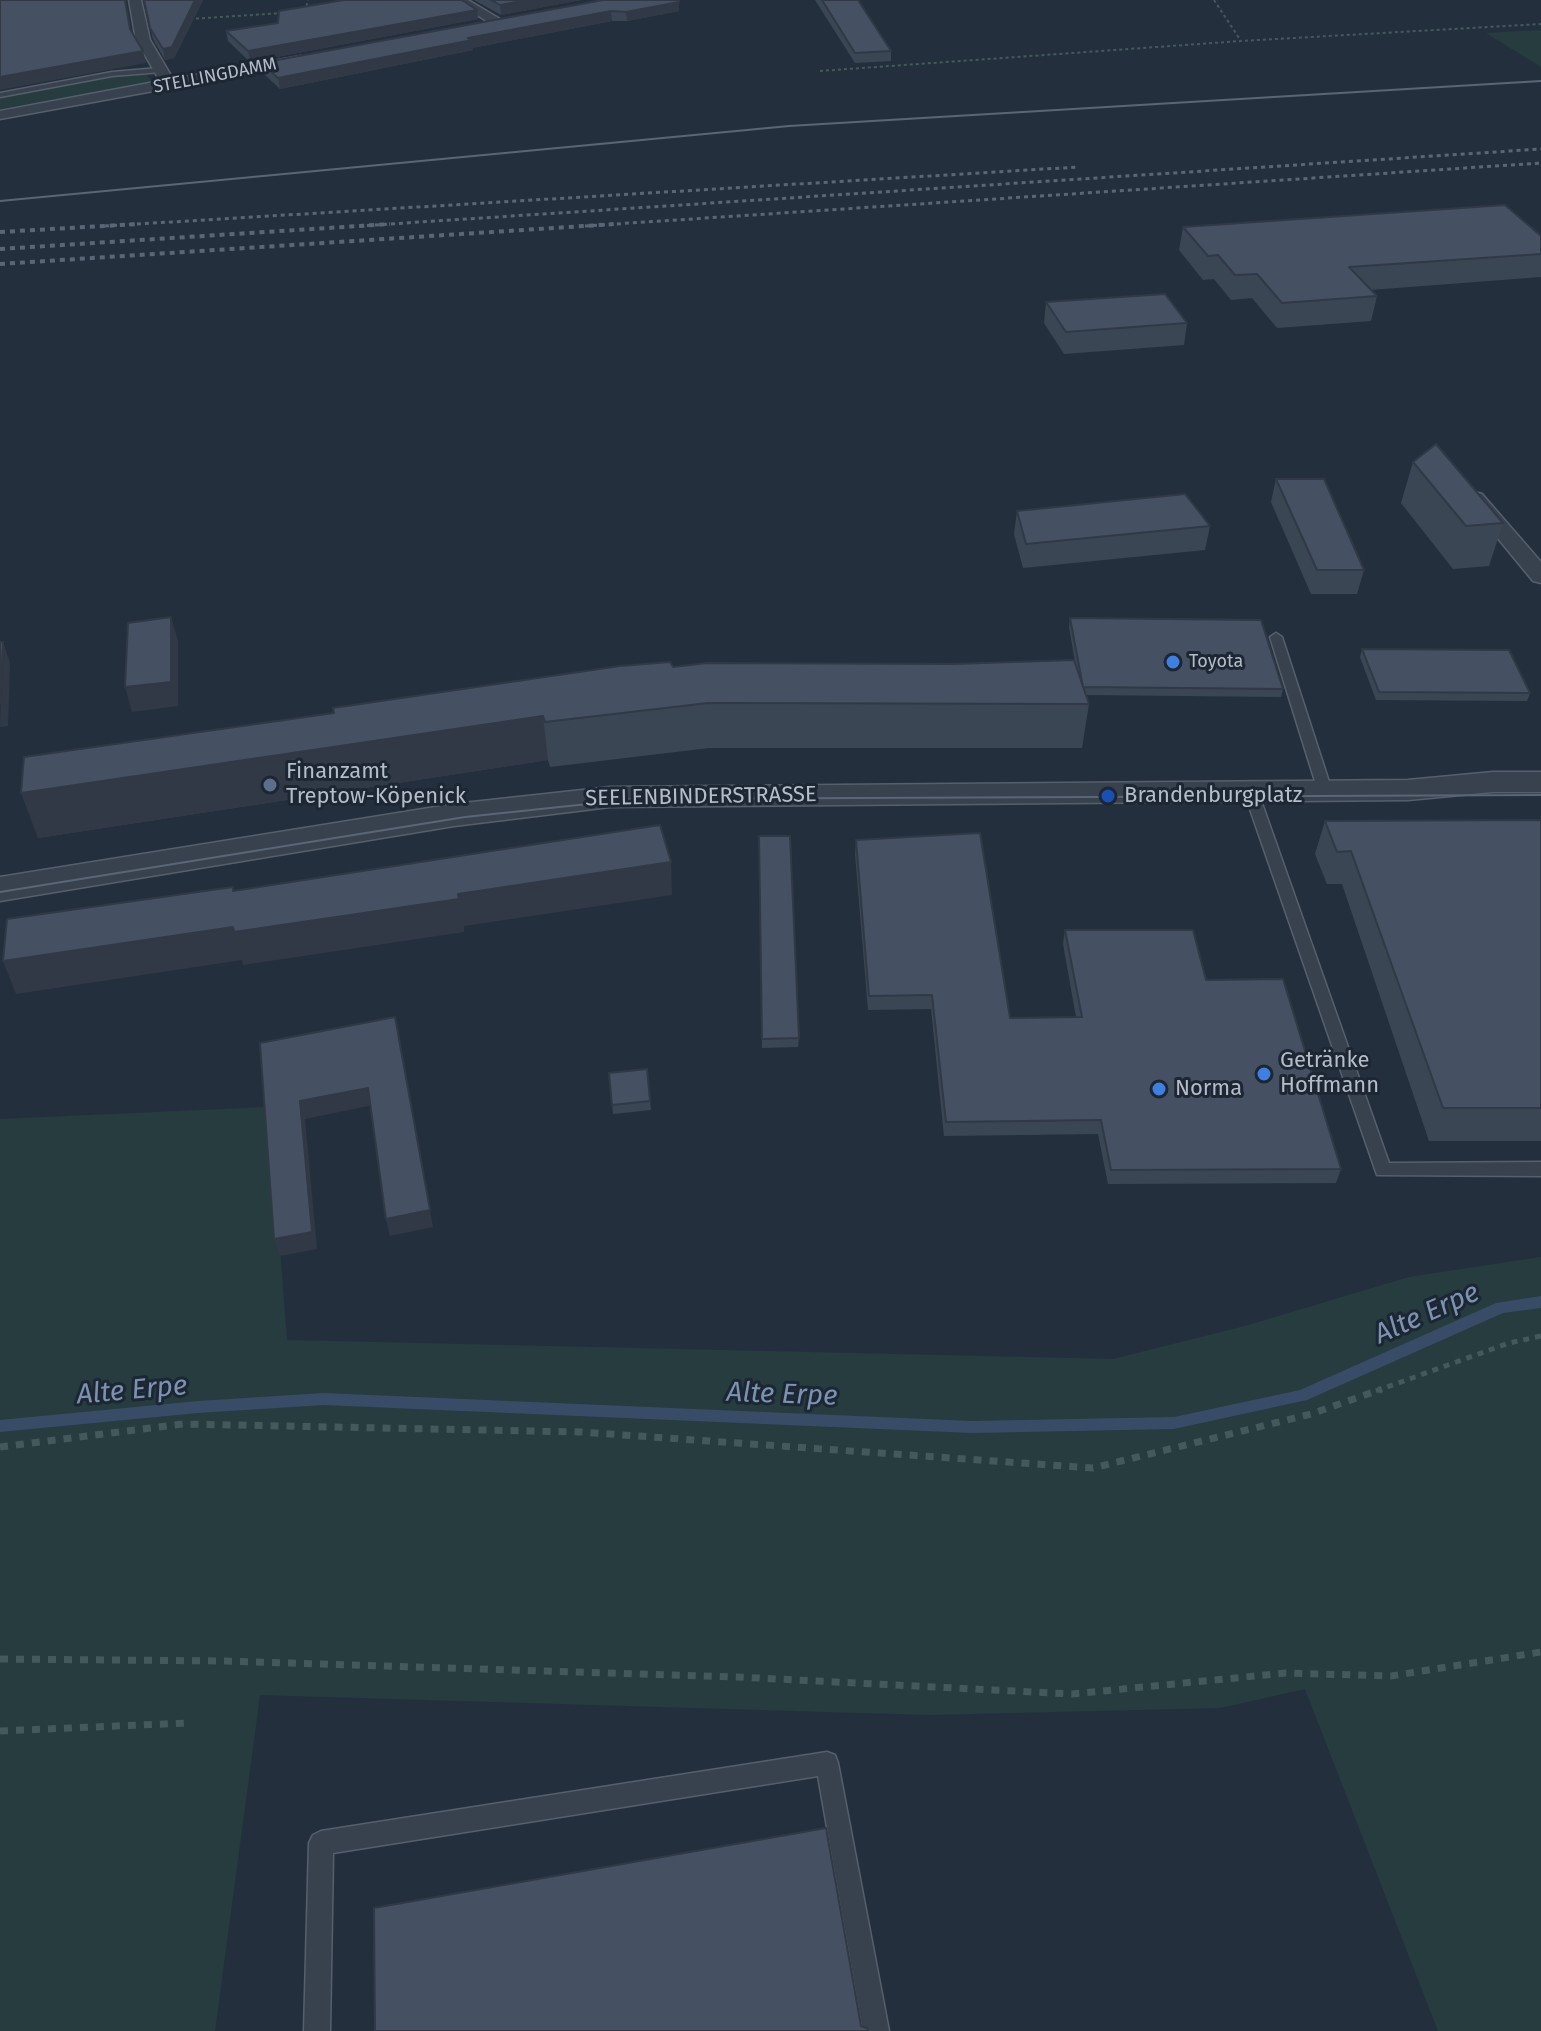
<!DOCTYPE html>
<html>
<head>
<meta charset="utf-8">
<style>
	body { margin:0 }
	canvas { display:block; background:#242f3e }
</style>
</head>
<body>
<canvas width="1541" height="2031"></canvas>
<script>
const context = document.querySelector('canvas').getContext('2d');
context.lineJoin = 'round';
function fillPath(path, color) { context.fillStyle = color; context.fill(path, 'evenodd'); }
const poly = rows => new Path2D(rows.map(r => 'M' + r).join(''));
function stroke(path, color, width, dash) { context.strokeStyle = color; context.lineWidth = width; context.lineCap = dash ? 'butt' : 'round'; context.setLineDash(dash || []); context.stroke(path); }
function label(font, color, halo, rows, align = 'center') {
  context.font = font + ' "Fira Sans",sans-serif'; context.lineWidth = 6; context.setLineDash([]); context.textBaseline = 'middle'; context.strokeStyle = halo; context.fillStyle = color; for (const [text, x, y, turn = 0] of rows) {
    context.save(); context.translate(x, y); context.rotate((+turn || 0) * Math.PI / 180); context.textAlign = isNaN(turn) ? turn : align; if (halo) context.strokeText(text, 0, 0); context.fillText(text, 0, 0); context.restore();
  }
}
fillPath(poly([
	[1541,30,1541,67,1486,33],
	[118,74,145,74,154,82,0,109,0,96],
	[269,1107,287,1340,1113,1359,1245,1326,1409,1277,1541,1257,1541,2031,1438,2031,1305,1689,1220,1708,929,1715,260,1695,215,2031,0,2031,0,1119]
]), '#263c3f');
fillPath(poly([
	[1541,1296,1541,1308,1503,1313,1307,1400,1174,1429,972,1433,324,1405,198,1413,0,1432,0,1420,198,1401,324,1393,972,1421,1174,1417,1300,1390,1496,1303,1541,1296]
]), '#394c67');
const service = poly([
	[159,68,162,72,112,76,0,97,0,93,112,72,159,68],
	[1276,633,1282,637,1332,791,1330,794,1320,794,1318,791,1270,637,1276,633],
	[1251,788,1258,792,1389,1163,1541,1162,1541,1176,1377,1175,1244,792,1251,788],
	[827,1752,835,1755,838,1763,889,2031,863,2031,818,1776,333,1853,330,2031,304,2031,309,1843,313,1835,321,1831,827,1752]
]);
const minor = poly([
	[129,0,141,0,150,40,173,79,301,56,308,60,301,64,0,119,0,111,160,81,136,40,129,0],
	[453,0,468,0,505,22,493,25,453,0],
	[1475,492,1482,494,1541,562,1541,583,1533,581,1468,502,1464,498,1475,492]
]);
const tertiary = poly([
	[1493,772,1541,772,1541,792,1493,792,1408,800,610,807,454,826,0,901,0,877,454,804,610,787,1408,780,1493,772]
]);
stroke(service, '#565f6c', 3);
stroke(minor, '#565f6c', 3);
stroke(tertiary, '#565f6c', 3);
stroke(poly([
	[1214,0,1241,41],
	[305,12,308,0],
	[190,19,283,13],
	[820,71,1241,41,1541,24]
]), '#44595c', 2, [3, 3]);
stroke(poly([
	[1376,1391,1509,1343,1541,1336]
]), '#44595c', 5, [6, 6]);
stroke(poly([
	[0,1447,183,1424,581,1432,1093,1468,1311,1414,1382,1389],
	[0,1659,224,1661,738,1677,1072,1694,1286,1673,1391,1676,1541,1652],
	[0,1731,187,1723]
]), '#44595c', 7, [8, 8]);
fillPath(service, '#38414e');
fillPath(minor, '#38414e');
fillPath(tertiary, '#38414e');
stroke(poly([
	[0,201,789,126,1541,81],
	[0,892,465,817,635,799,1541,795]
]), '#5a6575', 2);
stroke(poly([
	[105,226,1078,167],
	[359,226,1541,149],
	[585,226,1541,163]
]), '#5a6575', 3, [4, 4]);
stroke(poly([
	[0,232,138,224],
	[0,249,390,224],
	[0,264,615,224]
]), '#5a6575', 4, [5, 5]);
fillPath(poly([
	[144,0,203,0,174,58,165,60,153,39],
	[474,0,581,0,501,15],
	[603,0,679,11,627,21,612,21,472,48,473,50,280,89,263,73,261,63],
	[815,0,858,0,891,51,891,61,855,63],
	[477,10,478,19,250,62,228,41,226,31],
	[1183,227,1541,236,1541,277,1370,290,1377,296,1371,321,1277,328,1252,298,1231,300,1214,279,1203,280,1179,250],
	[1046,302,1187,323,1184,345,1064,354,1044,323],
	[1413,462,1503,523,1489,566,1453,569,1401,503],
	[1276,479,1364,570,1357,594,1311,594,1271,502],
	[1017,511,1210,526,1205,550,1023,568,1014,534],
	[1070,618,1283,689,1281,697,1086,695,1089,704,1082,748,709,748,550,767,548,760,38,838,673,667,1076,668,1069,627],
	[1362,649,1530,693,1527,701,1376,700,1360,657],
	[1541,820,1541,1141,1429,1141,1342,884,1327,884,1315,854,1325,821],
	[759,836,799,1038,798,1047,762,1048],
	[856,840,1010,1018,1076,1017,1063,944,1065,930,1206,980,1341,1169,1336,1183,1108,1184,1098,1134,944,1136,931,1009,868,1010,855,854],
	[647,1069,651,1110,613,1114,609,1073]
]), '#3b4654');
fillPath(poly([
	[195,0,203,0,174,58,165,60,163,49],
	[527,0,581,0,501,15,500,5],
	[679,2,679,11,627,21,626,12],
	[477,10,478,19,250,62,248,51],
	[611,11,612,21,472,48,473,50,280,89,278,78,468,38],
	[143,51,146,63,0,90,0,77],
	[171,617,178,641,178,706,132,712,125,687],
	[3,642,10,663,8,726,0,727],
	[543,716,548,760,38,838,21,793],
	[671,862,672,895,464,926,464,932,243,965,242,960,16,994,3,961],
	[398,1035,433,1227,390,1236,386,1219],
	[368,1088,373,1105,305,1119,317,1249,280,1256,274,1239,300,1101]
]), '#303945');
const building = poly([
	[0,0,125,0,130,29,143,51,0,77,0,0],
	[144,0,195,0,172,47,163,49,150,28,144,0],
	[344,0,462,0,477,10,248,51,226,31,278,23,279,11,344,0],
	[491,0,527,0,500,5,491,0],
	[603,0,679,0,679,2,626,12,611,11,468,38,472,40,278,78,261,63,603,0],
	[822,0,858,0,891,51,855,53,822,0],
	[1505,205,1541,236,1541,254,1349,267,1377,296,1282,303,1257,274,1235,275,1218,255,1208,256,1183,227,1505,205],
	[1165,294,1187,323,1066,332,1046,302,1165,294],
	[1436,444,1503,523,1466,526,1413,462,1436,444],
	[1276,479,1324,479,1364,570,1317,570,1276,479],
	[1185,494,1210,526,1026,544,1017,511,1185,494],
	[171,617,171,682,125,687,128,623,171,617],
	[1070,618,1261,620,1283,689,1083,687,1070,618],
	[0,642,3,642,0,703,0,642],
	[1362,649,1509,650,1530,693,1379,692,1362,649],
	[1074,660,1089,704,708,703,545,722,543,716,21,793,24,757,334,713,333,708,620,666,670,662,673,667,707,663,953,664,1074,660],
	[1541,820,1541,1108,1443,1108,1351,851,1337,852,1325,821,1541,820],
	[660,825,671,862,458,894,459,899,234,932,233,927,3,961,7,919,233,887,233,891,660,825],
	[980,833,1010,1018,1082,1017,1065,930,1193,930,1206,980,1283,979,1341,1169,1111,1170,1101,1120,946,1122,932,995,869,996,856,840,980,833],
	[759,836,790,836,799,1038,762,1039,759,836],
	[395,1017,430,1210,386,1219,368,1088,300,1101,312,1232,274,1239,260,1043,395,1017],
	[647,1069,650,1101,612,1105,609,1073,647,1069],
	[826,1828,861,2026,867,2028,868,2031,375,2031,374,1908,826,1828]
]);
fillPath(building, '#455162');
stroke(building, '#303945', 2);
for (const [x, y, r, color] of [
	[1173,662,8,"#3f7fe0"],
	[270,785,8,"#5c6f8a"],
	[1108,796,8,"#1a4fb4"],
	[1264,1074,8,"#3f7fe0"],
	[1159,1089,8,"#3f7fe0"]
]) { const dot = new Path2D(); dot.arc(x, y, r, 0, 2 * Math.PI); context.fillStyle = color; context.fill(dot); stroke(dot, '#1d2633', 3); }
label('18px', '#b4bcc9', '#1d2633', [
	["STELLINGDAMM",215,76,-11]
]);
label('18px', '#b4bcc9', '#1d2633', [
	["Toyota",1189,662]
], 'left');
label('22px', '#b4bcc9', '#1d2633', [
	["Finanzamt",286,772],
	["Treptow-Köpenick",286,797],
	["Brandenburgplatz",1124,796],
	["Getränke",1280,1061],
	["Hoffmann",1280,1086],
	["Norma",1175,1089]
], 'left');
label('22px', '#b4bcc9', '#1d2633', [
	["SEELENBINDERSTRASSE",701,797,-1]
]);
label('italic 28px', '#7c92b1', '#1d2633', [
	["Alte Erpe",1427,1314,-24],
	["Alte Erpe",132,1391,-5],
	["Alte Erpe",782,1395,2]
]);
</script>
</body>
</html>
